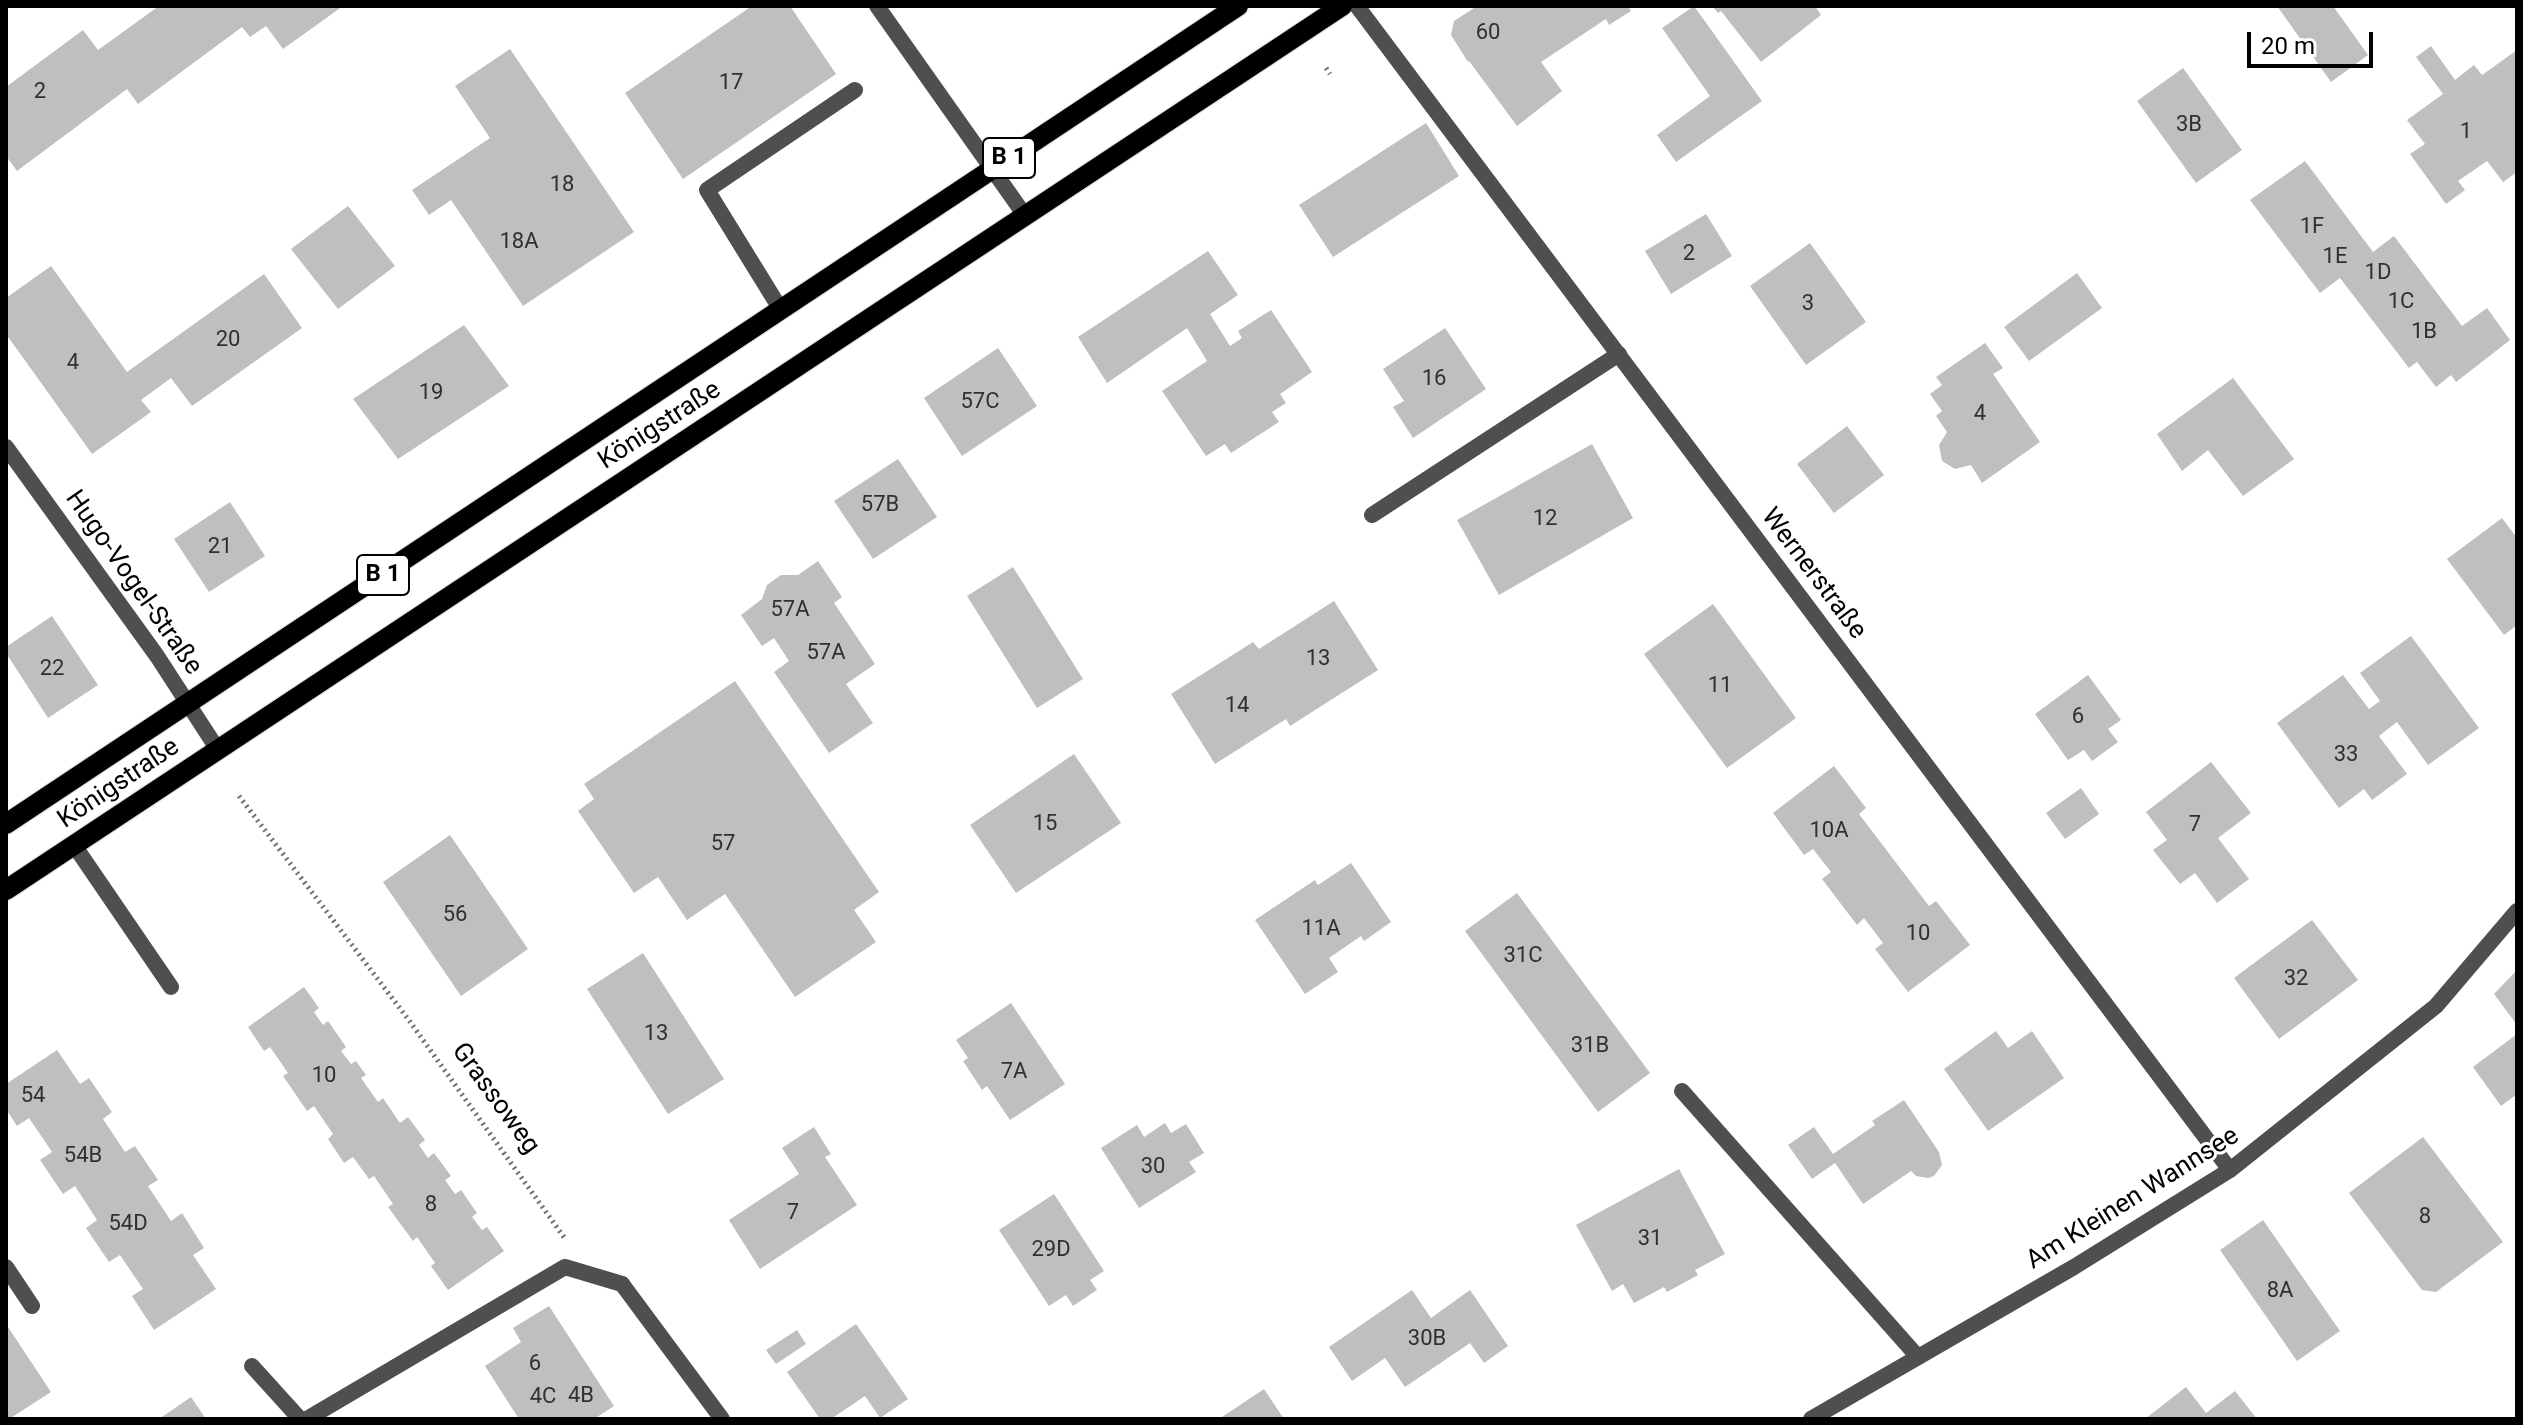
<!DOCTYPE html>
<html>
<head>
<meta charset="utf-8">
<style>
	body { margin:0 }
	#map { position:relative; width:2523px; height:1425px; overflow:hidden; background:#fff; font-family:Roboto,sans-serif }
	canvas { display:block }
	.frame { position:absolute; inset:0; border:8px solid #000; pointer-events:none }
	.scale { position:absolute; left:2247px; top:32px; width:126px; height:36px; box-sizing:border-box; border:4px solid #000; border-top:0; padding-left:10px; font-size:24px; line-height:28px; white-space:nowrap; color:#000; -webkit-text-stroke:6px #fff; paint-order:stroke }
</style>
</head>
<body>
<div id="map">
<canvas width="2523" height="1425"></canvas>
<div class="frame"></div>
<div class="scale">20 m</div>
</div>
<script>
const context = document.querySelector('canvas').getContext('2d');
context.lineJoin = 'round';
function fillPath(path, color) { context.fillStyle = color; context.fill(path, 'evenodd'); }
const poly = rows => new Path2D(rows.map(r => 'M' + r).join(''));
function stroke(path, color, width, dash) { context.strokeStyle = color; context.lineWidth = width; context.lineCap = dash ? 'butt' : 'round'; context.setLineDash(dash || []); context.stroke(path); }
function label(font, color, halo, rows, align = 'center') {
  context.font = font + ' Roboto,sans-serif'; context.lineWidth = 6; context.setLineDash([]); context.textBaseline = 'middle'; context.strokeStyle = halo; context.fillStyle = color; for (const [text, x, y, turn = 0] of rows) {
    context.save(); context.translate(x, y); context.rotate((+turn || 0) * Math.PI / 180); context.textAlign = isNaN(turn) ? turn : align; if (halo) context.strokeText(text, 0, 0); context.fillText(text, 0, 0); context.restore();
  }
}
fillPath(poly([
	[159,6,227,6,229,8,232,6,343,6,283,49,266,26,250,37,242,27,138,104,127,89,17,171,6,156,6,87,83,30,98,50],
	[752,6,790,6,836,74,683,179,625,93],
	[1477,6,1628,6,1631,11,1609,25,1606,19,1541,62,1562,91,1517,126,1469,61,1468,62,1451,35,1454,21],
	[1694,6,1762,101,1676,162,1657,135,1710,96,1662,28],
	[1712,6,1815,6,1821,15,1761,62,1721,11,1718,13],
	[2277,6,2333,6,2368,55,2331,82],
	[2431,46,2455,80,2474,65,2482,75,2517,50,2517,172,2503,182,2487,161,2458,181,2465,190,2446,204,2410,154,2425,144,2407,120,2443,94,2416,57],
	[510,49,634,232,523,306,451,200,429,215,412,190,490,138,455,86],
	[2183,68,2242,150,2196,183,2137,101],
	[1426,123,1459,176,1333,257,1299,205],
	[2305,161,2373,252,2394,236,2462,326,2487,308,2510,340,2456,382,2451,375,2436,387,2417,362,2409,368,2340,278,2320,293,2250,200],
	[348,206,395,266,338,309,291,249],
	[1706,214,1732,256,1671,294,1645,251],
	[1810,243,1866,322,1806,365,1750,286],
	[1208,251,1238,295,1210,314,1230,346,1242,338,1238,331,1271,310,1312,372,1280,394,1286,403,1272,412,1279,422,1231,453,1225,444,1206,456,1162,391,1207,361,1187,328,1107,383,1078,337],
	[51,266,127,372,264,274,302,328,192,406,171,378,141,400,151,412,92,454,6,334,6,298],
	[2077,273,2102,308,2029,361,2004,327],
	[464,325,509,386,398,459,353,399],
	[1445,328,1486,389,1413,438,1393,407,1404,401,1383,369],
	[1985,343,2003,368,1993,374,2040,442,1982,483,1971,465,1955,469,1942,461,1939,445,1947,432,1936,416,1942,411,1930,394,1942,385,1936,377],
	[998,348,1037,406,962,456,924,398],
	[2233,378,2294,459,2243,496,2208,450,2182,471,2157,434],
	[1847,426,1884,475,1834,513,1797,464],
	[1592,444,1633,518,1499,595,1457,520],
	[898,459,937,517,873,559,834,501],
	[230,502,265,556,209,592,174,539],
	[2502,518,2517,538,2517,625,2504,635,2447,559],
	[818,561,842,597,834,603,875,664,846,684,873,723,829,753,774,672,789,661,774,638,762,646,741,615,762,599,767,585,781,575,798,575],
	[1013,567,1083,679,1037,708,967,596],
	[1334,601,1378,670,1290,726,1286,719,1215,764,1171,694,1253,642,1259,649],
	[1713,604,1796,718,1727,768,1644,654],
	[52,616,98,685,48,718,6,653,6,647],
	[2411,636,2479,728,2428,765,2397,722,2379,736,2407,774,2372,800,2364,789,2339,808,2277,723,2343,675,2369,709,2380,701,2360,673],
	[2088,675,2121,720,2108,729,2118,742,2092,761,2084,750,2068,760,2035,714],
	[735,681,879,892,854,910,876,942,795,997,725,894,687,920,658,877,634,893,578,811,594,799,584,784],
	[1074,754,1121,823,1016,893,970,825],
	[2211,762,2251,813,2218,838,2249,879,2217,903,2195,873,2180,884,2153,850,2167,840,2146,812],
	[1834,766,1866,808,1859,814,1929,906,1936,901,1970,945,1908,992,1875,949,1883,943,1864,918,1857,925,1822,879,1831,872,1813,849,1804,855,1773,813],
	[2081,788,2099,814,2065,839,2046,813],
	[450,835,528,949,461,996,383,882],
	[1351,863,1391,922,1364,941,1361,936,1329,958,1338,972,1305,994,1255,920,1315,880,1318,885],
	[1517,893,1650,1073,1598,1112,1465,931],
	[2312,920,2358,980,2279,1039,2234,978],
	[643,953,724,1079,668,1114,587,989],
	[2517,970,2517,1025,2494,994],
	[304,987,319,1008,314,1012,323,1025,328,1021,346,1047,341,1051,351,1064,356,1061,366,1075,361,1078,378,1102,383,1098,400,1123,408,1117,425,1140,419,1145,428,1158,434,1153,451,1176,445,1180,455,1194,461,1190,477,1213,472,1217,482,1230,487,1227,504,1251,448,1290,431,1266,435,1263,417,1237,413,1241,388,1207,393,1204,374,1176,369,1179,353,1157,344,1163,328,1139,333,1134,314,1106,307,1111,283,1076,288,1073,270,1047,264,1051,248,1027],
	[1011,1003,1065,1084,1010,1120,987,1086,982,1090,963,1061,968,1058,956,1040],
	[1996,1031,2008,1048,2032,1031,2064,1078,1988,1131,1944,1069],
	[2517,1034,2517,1094,2501,1106,2473,1067],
	[57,1050,80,1084,89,1078,112,1112,103,1119,125,1152,135,1146,158,1180,148,1186,171,1221,182,1213,204,1248,193,1255,216,1289,154,1330,132,1296,143,1289,120,1255,109,1262,86,1228,97,1220,75,1186,63,1194,40,1160,52,1152,29,1118,17,1126,6,1109,6,1084],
	[1904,1100,1939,1152,1942,1165,1934,1176,1928,1178,1916,1176,1911,1171,1863,1204,1835,1163,1812,1179,1788,1145,1814,1127,1833,1154,1875,1125,1872,1121],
	[1165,1123,1171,1133,1186,1124,1204,1153,1189,1162,1196,1172,1139,1208,1101,1148,1137,1125,1144,1137],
	[814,1127,831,1154,825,1157,857,1205,760,1269,729,1220,799,1174,782,1148],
	[2423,1137,2503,1242,2436,1292,2422,1290,2349,1193],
	[1679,1169,1725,1254,1695,1270,1698,1275,1667,1292,1664,1287,1634,1303,1623,1284,1612,1291,1576,1225],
	[1054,1194,1104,1271,1090,1280,1097,1290,1073,1306,1066,1295,1049,1306,999,1230],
	[2263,1220,2340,1331,2297,1361,2220,1250],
	[1412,1290,1431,1318,1470,1290,1508,1346,1484,1363,1470,1343,1405,1387,1385,1358,1352,1381,1329,1347],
	[549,1306,614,1406,594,1419,519,1419,485,1366,521,1342,513,1328],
	[6,1324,51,1392,9,1419,6,1419],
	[856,1324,908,1399,880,1418,865,1396,831,1419,820,1419,787,1372],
	[797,1330,806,1344,776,1364,766,1350],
	[2186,1387,2206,1413,2235,1391,2257,1419,2145,1419],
	[1264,1389,1284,1419,1219,1419],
	[191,1397,206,1419,159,1419]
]), '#bfbfbf');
const primary = poly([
	[6,824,1238,6],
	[6,890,1342,6]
]);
stroke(primary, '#dbdbdb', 22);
stroke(poly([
	[1326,68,1330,74],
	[239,796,408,1019,566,1240]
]), '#717171', 5, [2, 4]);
stroke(poly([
	[781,310,707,190,855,90],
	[1372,515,1619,354],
	[74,845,171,987],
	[1682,1091,1918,1357],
	[6,1267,32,1306],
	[252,1366,300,1419],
	[307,1419,565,1267,622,1284]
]), '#4f4f4f', 16);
stroke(poly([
	[877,6,1026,217],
	[1357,6,2230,1170],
	[6,447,157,656,218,750],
	[622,1284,722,1419],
	[1811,1419,2074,1267,2230,1170,2436,1006,2517,911]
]), '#4f4f4f', 16);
stroke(primary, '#000', 20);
label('22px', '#303030', null, [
	["60",1488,33],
	["17",731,83],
	["2",40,92],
	["3B",2189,125],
	["1",2466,132],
	["18",562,185],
	["1F",2312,227],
	["18A",519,242],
	["2",1689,254],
	["1E",2335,257],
	["1D",2378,273],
	["1C",2401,302],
	["3",1808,304],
	["1B",2424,332],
	["20",228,340],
	["4",73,363],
	["16",1434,379],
	["19",431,393],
	["57C",980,402],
	["4",1980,414],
	["57B",880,505],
	["12",1545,519],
	["21",220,547],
	["57A",790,610],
	["57A",826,653],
	["13",1318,659],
	["22",52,669],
	["11",1720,686],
	["14",1237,706],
	["6",2078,717],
	["33",2346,755],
	["15",1045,824],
	["7",2195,825],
	["10A",1829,831],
	["57",723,844],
	["56",455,915],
	["11A",1321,929],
	["10",1918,934],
	["31C",1523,956],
	["32",2296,979],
	["13",656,1034],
	["31B",1590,1046],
	["7A",1014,1072],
	["10",324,1076],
	["54",33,1096],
	["54B",83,1156],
	["30",1153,1167],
	["8",431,1205],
	["7",793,1213],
	["8",2425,1217],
	["54D",128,1224],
	["31",1650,1239],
	["29D",1051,1250],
	["8A",2280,1291],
	["30B",1427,1339],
	["6",535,1364],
	["4B",581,1396],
	["4C",543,1397]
]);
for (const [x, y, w] of [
	[1009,158,52],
	[383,575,52]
]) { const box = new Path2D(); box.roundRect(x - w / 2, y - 20, w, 40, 6); context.fillStyle = '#fff'; context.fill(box); stroke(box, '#000', 2); }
label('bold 24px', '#000', null, [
	["B 1",1009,158],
	["B 1",383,575]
]);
label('26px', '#000', '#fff', [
	["Königstraße",660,426,-33],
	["Wernerstraße",1813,574,53],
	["Hugo-Vogel-Straße",133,583,55],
	["Königstraße",119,784,-34],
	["Grassoweg",495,1099,54],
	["Am Kleinen Wannsee",2133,1199,-32]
]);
</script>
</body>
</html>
